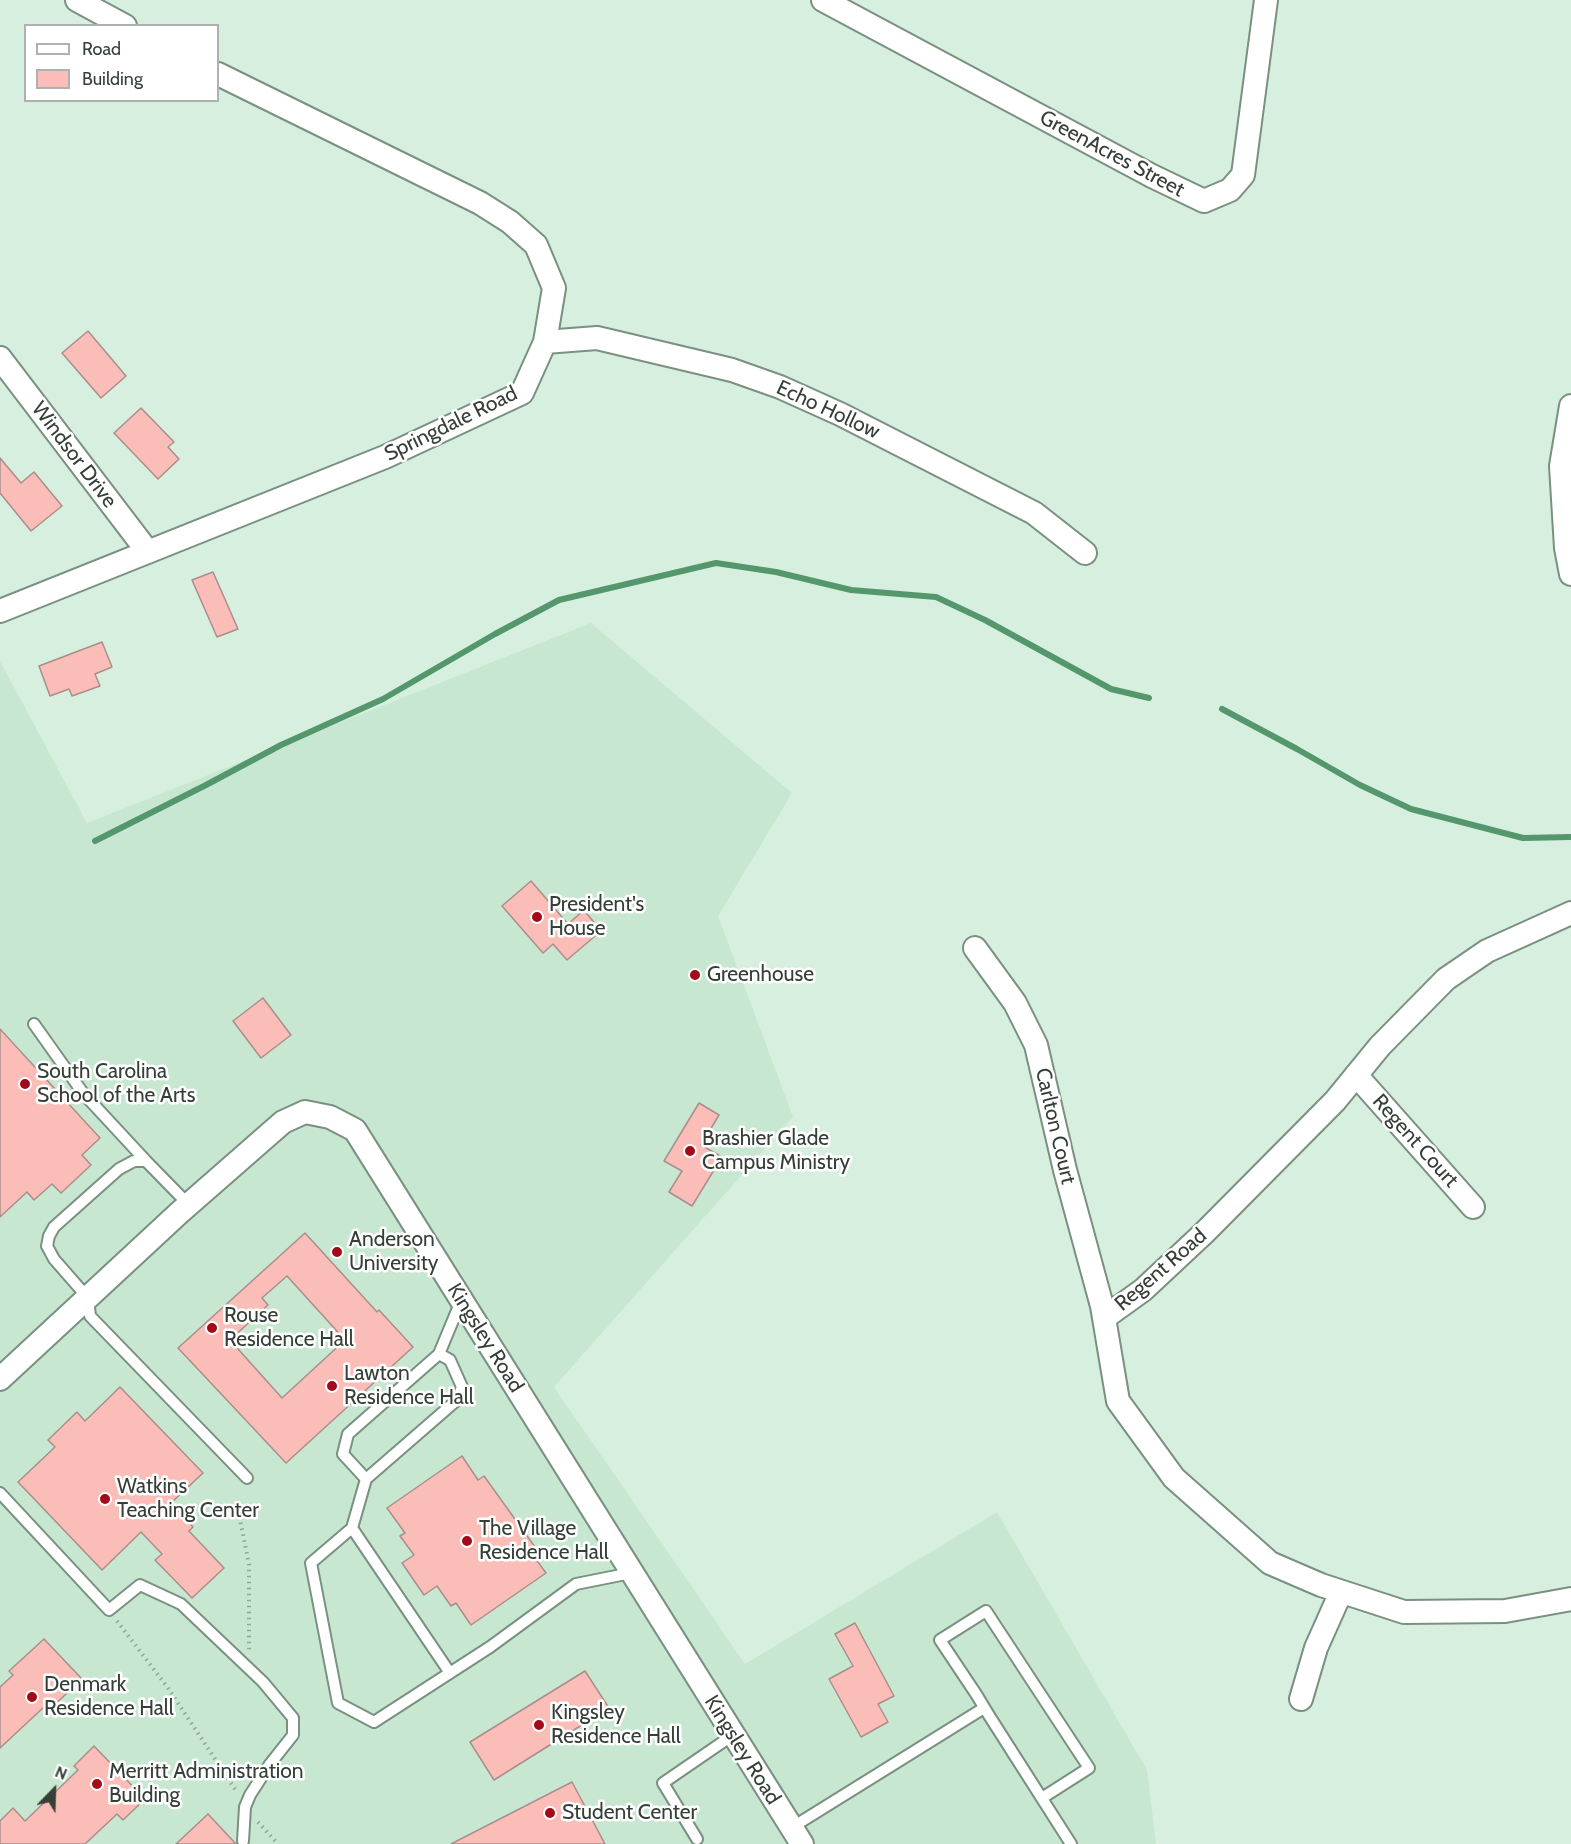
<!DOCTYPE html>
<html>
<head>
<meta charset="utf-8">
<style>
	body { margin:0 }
	#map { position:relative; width:1571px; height:1844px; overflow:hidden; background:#d7efde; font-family:Cabin,sans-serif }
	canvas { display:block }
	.legend { position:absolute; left:24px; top:24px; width:195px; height:78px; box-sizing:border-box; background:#fff; border:2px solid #aeb2af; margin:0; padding:8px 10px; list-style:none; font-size:18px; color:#353f38 }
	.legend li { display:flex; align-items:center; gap:12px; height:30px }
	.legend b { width:30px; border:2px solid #aeb2af }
	.north { position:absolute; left:24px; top:1760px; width:60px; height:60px; -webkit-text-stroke:4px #fff; paint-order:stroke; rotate:23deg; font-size:16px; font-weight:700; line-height:24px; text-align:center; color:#353f38 }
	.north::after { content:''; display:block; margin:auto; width:21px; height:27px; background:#353f38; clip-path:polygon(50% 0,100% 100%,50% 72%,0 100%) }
</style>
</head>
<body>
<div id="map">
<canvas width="1571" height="1844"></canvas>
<ul class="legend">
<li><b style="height:8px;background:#fff"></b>Road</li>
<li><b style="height:16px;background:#fbbdb7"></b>Building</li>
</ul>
<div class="north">N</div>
</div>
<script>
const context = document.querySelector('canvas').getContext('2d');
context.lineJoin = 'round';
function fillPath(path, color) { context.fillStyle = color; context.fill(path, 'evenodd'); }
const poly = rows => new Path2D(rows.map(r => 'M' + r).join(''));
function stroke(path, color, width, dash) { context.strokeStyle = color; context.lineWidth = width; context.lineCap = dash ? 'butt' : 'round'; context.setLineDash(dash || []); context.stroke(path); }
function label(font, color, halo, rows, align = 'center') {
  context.font = font + ' Cabin,sans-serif'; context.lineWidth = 5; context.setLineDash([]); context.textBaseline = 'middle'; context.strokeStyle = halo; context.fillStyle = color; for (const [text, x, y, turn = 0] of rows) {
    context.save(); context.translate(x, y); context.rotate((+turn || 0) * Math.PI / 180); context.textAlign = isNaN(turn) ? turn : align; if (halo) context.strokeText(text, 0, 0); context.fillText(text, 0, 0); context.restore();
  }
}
fillPath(poly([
	[591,623,792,793,718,916,793,1117,554,1387,745,1664,997,1512,1147,1770,1156,1844,0,1844,0,661,87,823]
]), '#c8e7d1');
stroke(poly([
	[1222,709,1297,749,1360,785,1411,809,1523,838,1571,837],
	[95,841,206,785,281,745,383,699,495,634,559,600,716,563,776,572,851,590,936,597,985,620,1111,689,1149,698]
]), '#54976d', 6);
const building = poly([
	[88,331,126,376,101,398,62,353,88,331],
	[141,408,174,442,168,447,179,459,158,479,114,433,141,408],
	[0,458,21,483,34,472,62,506,31,531,0,493,0,458],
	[213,572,238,629,217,637,192,580,213,572],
	[102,642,112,667,95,674,100,686,72,696,69,689,50,696,39,666,102,642],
	[531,881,568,924,584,910,601,931,567,960,553,944,543,953,502,906,531,881],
	[263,998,291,1035,261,1058,233,1021,263,998],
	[0,1029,100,1138,82,1155,91,1165,61,1193,52,1184,34,1200,27,1192,0,1217,0,1029],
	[699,1103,719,1115,701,1145,722,1157,692,1206,669,1192,682,1171,664,1161,699,1103],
	[305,1233,377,1312,379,1310,413,1347,286,1463,178,1348,305,1233],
	[287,1276,345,1340,282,1398,230,1340,268,1305,262,1298,287,1276],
	[120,1387,203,1473,171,1503,193,1527,189,1531,224,1568,192,1598,155,1560,162,1554,141,1532,102,1570,18,1482,55,1447,48,1440,77,1412,85,1421,120,1387],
	[462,1456,478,1480,484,1476,535,1547,530,1551,546,1573,471,1625,456,1603,451,1606,437,1586,424,1595,402,1563,414,1555,400,1536,405,1533,387,1508,462,1456],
	[855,1623,894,1696,878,1704,888,1722,861,1737,829,1679,853,1666,835,1634,855,1623],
	[44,1639,82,1679,48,1711,44,1707,0,1748,0,1687,13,1675,9,1671,44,1639],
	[585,1671,609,1708,494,1780,470,1742,585,1671],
	[94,1746,145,1799,123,1820,117,1814,85,1844,0,1844,0,1821,13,1808,25,1821,78,1770,74,1766,94,1746],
	[572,1782,605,1844,451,1844,572,1782],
	[208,1814,236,1844,176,1844,208,1814]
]);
fillPath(building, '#fbbdb7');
stroke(building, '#aa8e8b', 1.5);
const lane = poly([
	[34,1024,83,1093,146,1161],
	[189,1205,146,1161,134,1161,119,1169,54,1227,49,1236,47,1246,54,1259,88,1298,90,1316,247,1478],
	[439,1354,450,1360,462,1387,457,1400,366,1479,352,1528,311,1563,338,1703,374,1722,490,1647,576,1584,631,1573],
	[366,1479,343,1454,348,1434,439,1354,461,1301],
	[0,1493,109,1610,140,1585,181,1604,263,1682,293,1718,293,1735,270,1764,250,1795,245,1807,243,1841],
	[352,1528,450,1673],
	[1042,1798,1089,1768,986,1611,940,1640,976,1694,990,1717,1071,1844],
	[791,1828,984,1708],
	[697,1839,663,1783,733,1735]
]);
const street = poly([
	[77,0,125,26],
	[823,0,1152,176,1204,201,1230,190,1243,175,1266,0],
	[545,342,597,338,732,370,780,387,840,414,1034,513,1085,553],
	[0,358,148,552],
	[1571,406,1561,466,1566,548,1571,574],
	[0,611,385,457,522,393,545,342,554,288,536,245,510,222,480,203,218,74],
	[975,948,1015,1003,1036,1045,1065,1170,1102,1306,1118,1401,1174,1478,1270,1563,1321,1585,1404,1612,1505,1611,1571,1599],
	[1356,1075,1473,1207],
	[1104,1318,1143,1290,1204,1233,1335,1101,1380,1046,1446,979,1487,951,1571,913],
	[0,1379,179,1213,283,1122,305,1112,330,1117,355,1130,802,1844],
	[1301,1699,1316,1648,1341,1592]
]);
stroke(lane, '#7a9081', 14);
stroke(street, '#7a9081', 26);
stroke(poly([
	[237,1505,249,1564,249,1650],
	[117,1621,168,1688,237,1792],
	[258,1822,278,1844]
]), '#93a598', 4, [1.5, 4.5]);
stroke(lane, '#fff', 10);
stroke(street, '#fff', 22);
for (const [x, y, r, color] of [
	[537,917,6,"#a3091a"],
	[695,975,6,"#a3091a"],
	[25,1084,6,"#a3091a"],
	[690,1151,6,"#a3091a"],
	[337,1252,6,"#a3091a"],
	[212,1328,6,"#a3091a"],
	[332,1386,6,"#a3091a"],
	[105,1499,6,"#a3091a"],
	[467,1541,6,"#a3091a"],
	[32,1697,6,"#a3091a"],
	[539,1725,6,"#a3091a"],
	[97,1784,6,"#a3091a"],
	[550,1813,6,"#a3091a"]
]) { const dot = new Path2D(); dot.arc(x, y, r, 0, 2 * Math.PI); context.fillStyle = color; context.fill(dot); stroke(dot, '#fff', 2); }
label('21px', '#353f38', '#fff', [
	["GreenAcres Street",1112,154,28],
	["Echo Hollow",828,410,25],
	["Springdale Road",451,424,-26],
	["Windsor Drive",74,455,53],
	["Carlton Court",1055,1126,77],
	["Regent Court",1415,1141,48],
	["Regent Road",1161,1270,-41],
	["Kingsley Road",485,1338,58],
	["Kingsley Road",742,1750,58]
]);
label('21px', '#353f38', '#fff', [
	["President's",549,905],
	["House",549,929],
	["Greenhouse",707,975],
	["South Carolina",37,1072],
	["School of the Arts",37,1096],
	["Brashier Glade",702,1139],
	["Campus Ministry",702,1163],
	["Anderson",349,1240],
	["University",349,1264],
	["Rouse",224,1316],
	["Residence Hall",224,1340],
	["Lawton",344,1374],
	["Residence Hall",344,1398],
	["Watkins",117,1487],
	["Teaching Center",117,1511],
	["The Village",479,1529],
	["Residence Hall",479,1553],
	["Denmark",44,1685],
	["Residence Hall",44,1709],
	["Kingsley",551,1713],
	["Residence Hall",551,1737],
	["Merritt Administration",109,1772],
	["Building",109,1796],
	["Student Center",562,1813]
], 'left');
</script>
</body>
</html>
